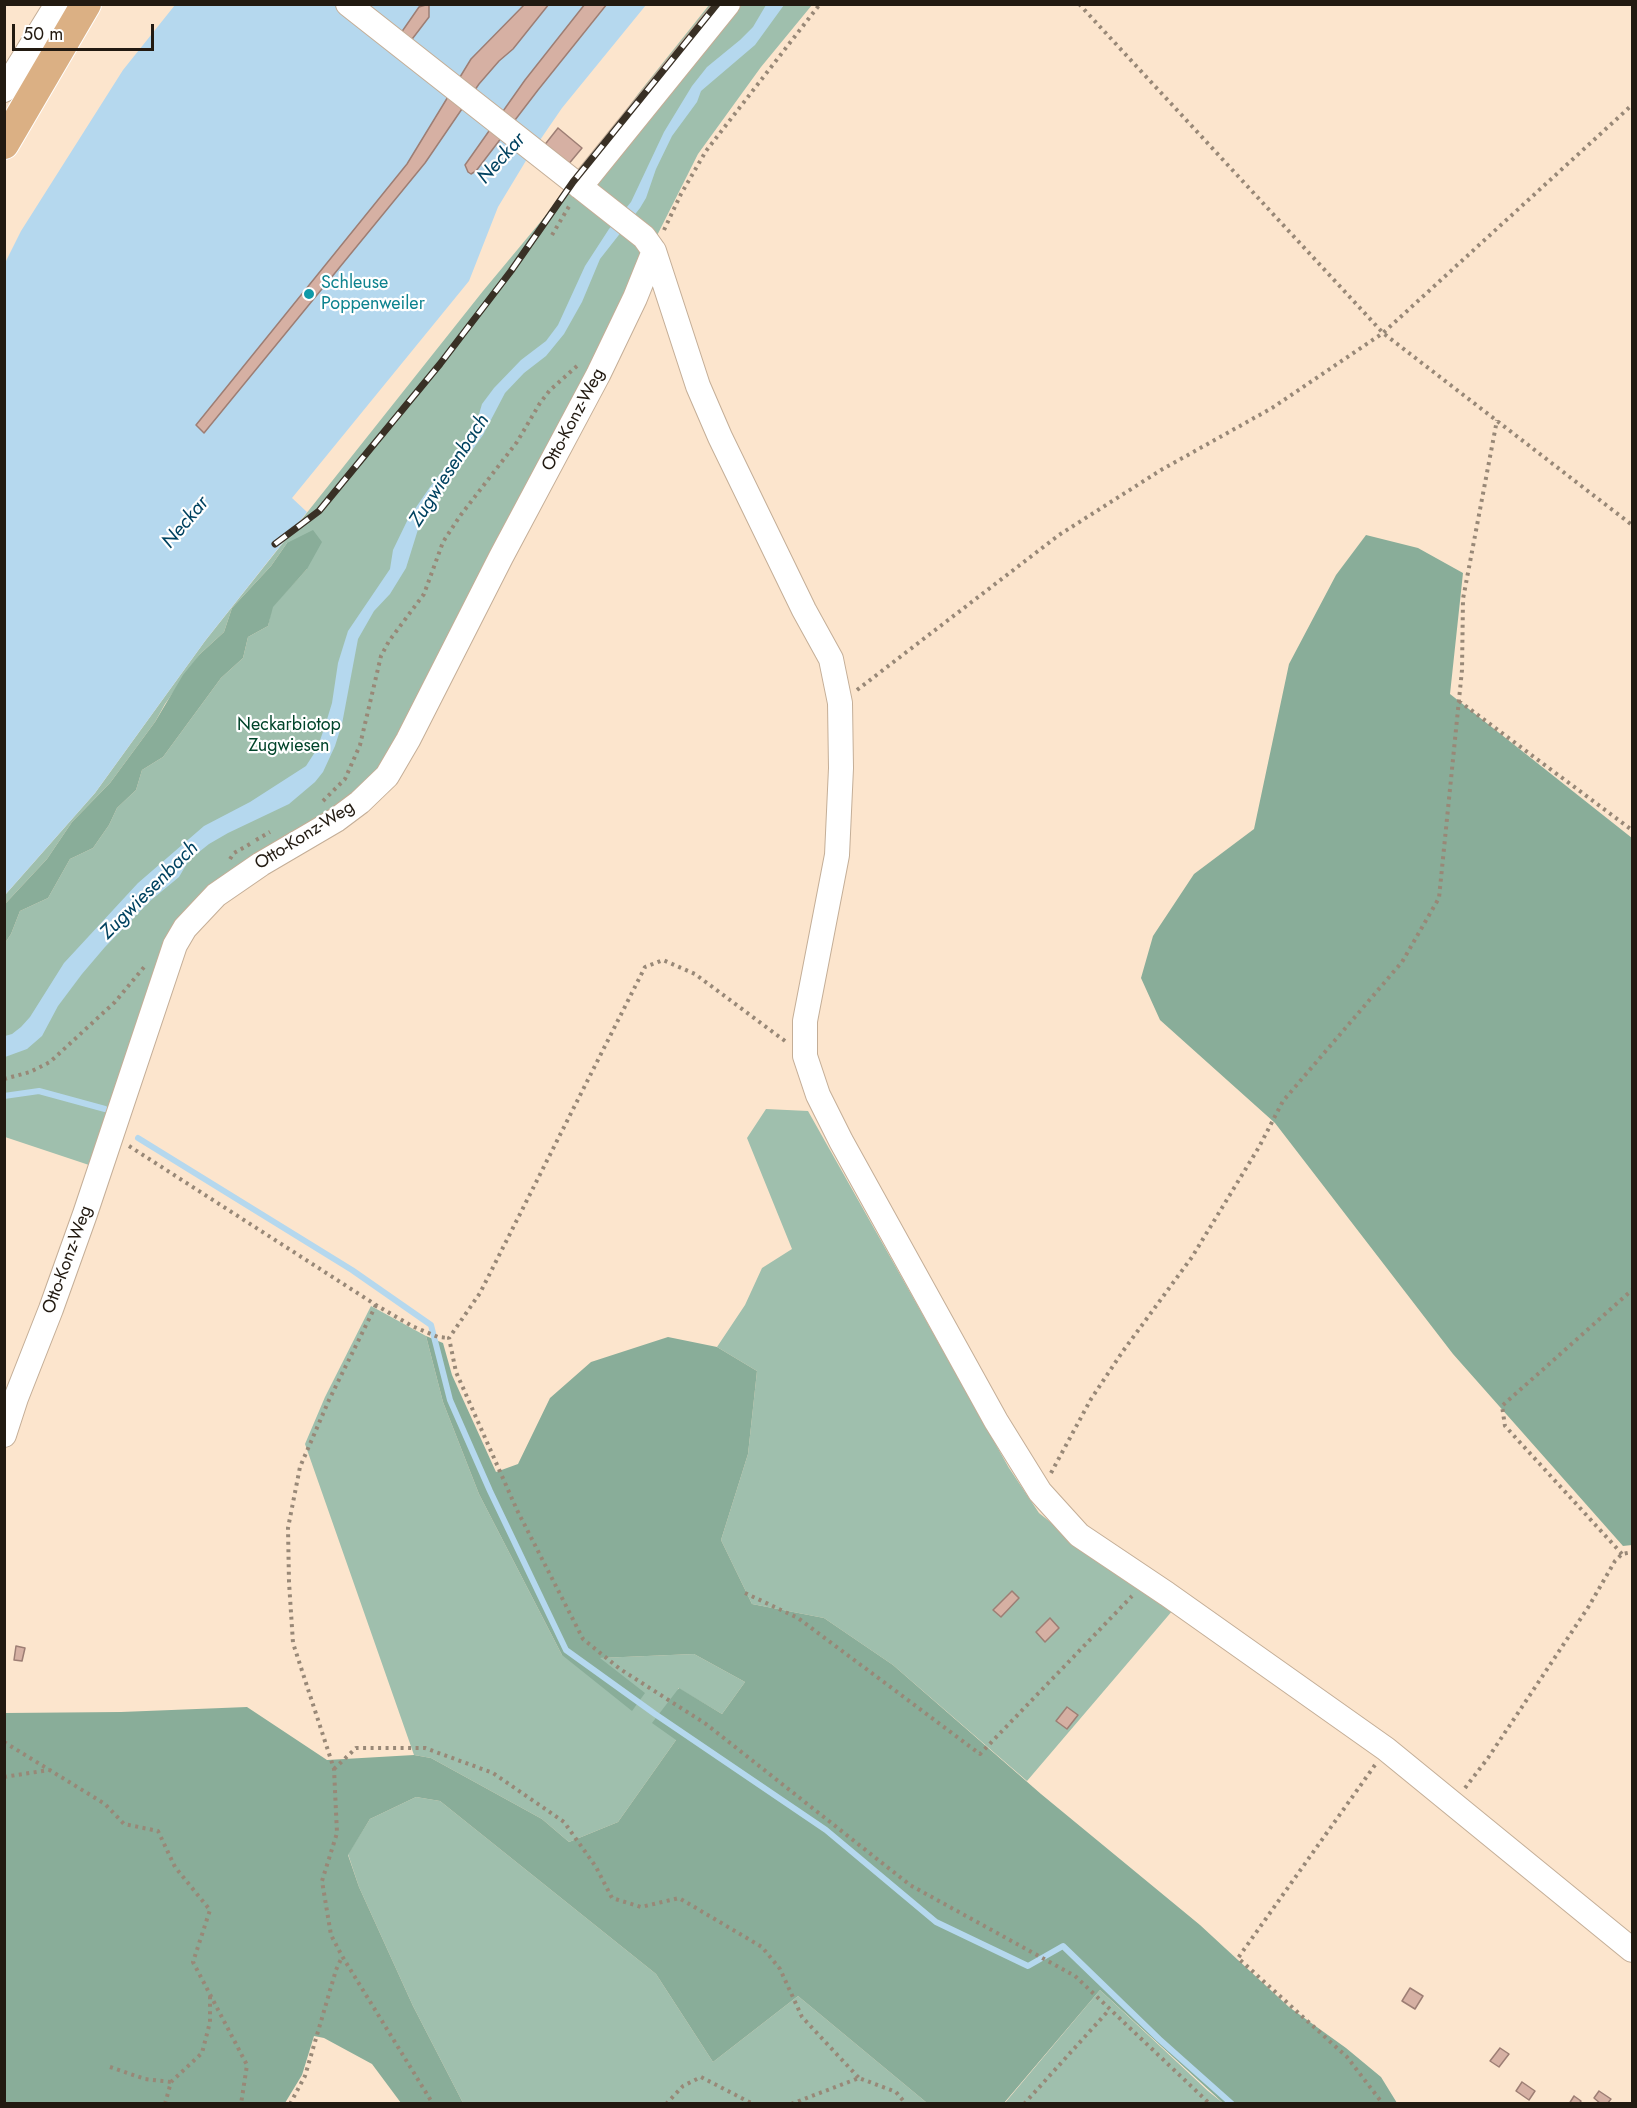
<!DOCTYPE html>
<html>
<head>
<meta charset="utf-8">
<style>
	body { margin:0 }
	#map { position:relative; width:1637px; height:2108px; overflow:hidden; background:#fce5cd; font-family:Jost,sans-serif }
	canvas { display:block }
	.frame { position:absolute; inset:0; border:6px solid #221a11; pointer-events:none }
	.scale { position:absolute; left:12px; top:24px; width:142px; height:27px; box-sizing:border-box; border:3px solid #221a11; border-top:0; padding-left:8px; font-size:18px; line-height:21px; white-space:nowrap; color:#221a11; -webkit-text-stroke:4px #fff; paint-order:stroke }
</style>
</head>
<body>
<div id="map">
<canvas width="1637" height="2108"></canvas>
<div class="frame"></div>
<div class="scale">50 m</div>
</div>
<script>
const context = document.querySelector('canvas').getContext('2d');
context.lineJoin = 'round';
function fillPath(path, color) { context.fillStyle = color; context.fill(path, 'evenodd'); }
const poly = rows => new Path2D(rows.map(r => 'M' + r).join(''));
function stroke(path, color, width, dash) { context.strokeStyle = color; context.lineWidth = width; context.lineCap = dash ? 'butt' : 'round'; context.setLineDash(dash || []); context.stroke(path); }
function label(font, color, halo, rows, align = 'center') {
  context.font = font + ' Jost,sans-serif'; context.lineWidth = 4.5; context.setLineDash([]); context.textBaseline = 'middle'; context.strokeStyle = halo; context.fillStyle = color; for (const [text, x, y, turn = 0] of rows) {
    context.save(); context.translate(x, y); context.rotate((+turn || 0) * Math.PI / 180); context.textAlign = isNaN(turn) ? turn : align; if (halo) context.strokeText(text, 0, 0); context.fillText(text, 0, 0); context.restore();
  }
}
fillPath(poly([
	[709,5,812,5,761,67,698,154,402,743,350,805,177,925,95,1167,5,1137,5,943,11,934,20,911,48,898,70,859,93,848,109,825,117,808,136,790,142,770,163,757,221,678,243,658,248,637,268,626,272,607,307,569,287,543,271,566,232,608,224,632,200,654,165,704,155,722,110,783,72,822,47,859,5,904,5,895,95,793,205,641,483,291,562,196,638,94],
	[766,1109,808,1111,1009,1468,1039,1513,1095,1558,1173,1610,1027,1781,893,1665,824,1618,752,1604,721,1540,748,1454,757,1371,717,1347,745,1305,762,1268,792,1249,747,1138],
	[371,1306,426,1336,443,1402,479,1494,562,1655,599,1658,694,1654,745,1682,722,1714,678,1688,676,1740,618,1822,569,1842,542,1819,431,1758,414,1755,305,1444,325,1397],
	[416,1797,440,1801,656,1974,713,2062,798,1996,927,2103,463,2103,413,2006,359,1887,348,1854,370,1819],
	[1100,1990,1208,2091,1223,2103,1004,2104]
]), '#9fbfad');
fillPath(poly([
	[313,530,322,542,307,569,273,607,268,626,248,637,243,658,221,678,163,757,142,770,136,790,117,808,109,825,93,848,70,859,48,898,20,911,11,934,5,943,5,904,47,859,72,822,110,783,155,722,183,675,200,654,224,632,232,608,271,566,287,543],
	[1366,535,1418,548,1463,573,1450,694,1632,838,1632,1545,1623,1546,1453,1354,1275,1123,1160,1020,1141,978,1153,936,1194,874,1254,829,1289,664,1336,575],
	[426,1336,443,1343,452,1375,496,1472,518,1464,550,1398,591,1362,668,1337,717,1347,757,1371,748,1454,721,1540,752,1604,824,1618,893,1665,1041,1794,1200,1925,1289,2007,1346,2048,1381,2077,1397,2103,1223,2103,1100,1990,1004,2103,927,2103,798,1996,713,2062,656,1974,440,1801,416,1797,370,1819,348,1855,359,1887,413,2006,463,2103,401,2103,372,2064,324,2038,314,2036,302,2075,285,2103,5,2103,5,1713,121,1712,247,1707,327,1760,414,1755,431,1758,542,1819,569,1842,618,1822,676,1740,652,1723,679,1688,722,1714,745,1682,694,1654,600,1658,645,1693,632,1711,562,1655,479,1494,443,1402]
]), '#89ad99');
fillPath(poly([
	[175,5,585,5,525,80,538,90,607,5,646,5,562,108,527,159,498,207,469,281,292,498,307,512,205,641,95,793,5,895,4,265,21,231,123,70],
	[766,5,784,5,755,45,701,91,697,102,672,136,656,169,646,198,640,208,600,259,582,302,564,334,546,356,524,373,505,393,483,435,420,523,406,568,390,594,374,611,358,639,342,724,335,746,323,772,315,782,289,804,228,833,209,844,189,860,179,877,150,901,105,947,82,974,58,1006,42,1036,27,1049,5,1057,5,1036,12,1034,21,1027,30,1017,64,963,138,883,204,826,250,802,306,766,317,749,325,726,332,703,338,663,348,631,390,569,393,550,408,519,430,487,465,442,477,421,482,404,494,388,521,360,546,341,558,325,585,266,609,229,631,202,664,132,692,86,707,67,740,40,753,27]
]), '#b5d8ee');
stroke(poly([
	[4,1096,39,1091,105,1109],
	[138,1138,352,1270,431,1325,450,1400,490,1491,566,1650,655,1714,826,1830,936,1922,1028,1966,1063,1946,1159,2039,1232,2104]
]), '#b5d8ee', 6);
const building = poly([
	[429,4,429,17,403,51,394,43,419,7,429,4],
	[525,4,549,4,513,49,499,61,479,84,425,163,204,433,196,425,407,164,471,59,525,4],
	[585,4,607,4,538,90,476,171,471,174,468,172,465,165,525,80,585,4],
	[558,128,582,148,567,166,543,147,558,128],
	[1012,1591,1019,1598,1001,1617,993,1610,1012,1591],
	[1050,1618,1059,1628,1045,1642,1036,1632,1050,1618],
	[16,1646,25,1648,22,1661,14,1660,16,1646],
	[1067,1707,1078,1715,1067,1729,1056,1721,1067,1707],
	[1410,1988,1423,1996,1415,2009,1402,2001,1410,1988],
	[1500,2048,1509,2054,1499,2067,1490,2061,1500,2048],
	[1522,2082,1535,2091,1529,2100,1516,2091,1522,2082],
	[1599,2091,1611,2099,1607,2104,1601,2104,1594,2098,1599,2091],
	[1574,2096,1581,2101,1579,2104,1569,2104,1574,2096]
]);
fillPath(building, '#d6b0a3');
stroke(building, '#9d7e74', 1.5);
const minor = poly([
	[348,4,644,237,654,251,698,386,720,437,804,610,831,659,840,703,841,768,837,855,805,1021,805,1056,818,1095,841,1141,996,1421,1040,1492,1079,1535,1167,1594,1386,1749,1632,1950],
	[4,90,57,4],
	[580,187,728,4],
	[4,1435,16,1398,51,1309,85,1214,175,945,185,928,216,895,261,864,336,820,360,802,387,776,408,740,501,557,598,375,635,298,654,251]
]);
const major = poly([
	[4,144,86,4]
]);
stroke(minor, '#c4ae97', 26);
stroke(major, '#fff', 32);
stroke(poly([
	[1079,4,1383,333,1632,525],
	[664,230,681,194,706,151,820,4],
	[552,235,571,203],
	[857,690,1059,535,1161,470,1272,408,1383,333,1632,105],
	[1459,701,1632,830],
	[323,801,345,779,360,745,381,656,389,641,424,594,443,542,460,516,517,442,540,403,550,390,578,365],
	[256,840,270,832],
	[230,859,234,853,250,844],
	[785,1041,695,974,663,960,645,967,480,1293,449,1338,456,1372,517,1510,583,1639,620,1669,706,1724,910,1885,1075,1976,1210,2104],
	[4,1079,30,1072,50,1062,115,1002,145,966],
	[129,1146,376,1305,412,1326,438,1337,449,1338],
	[376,1305,329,1400,300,1467,288,1528,289,1582,293,1643,334,1769,337,1833,322,1881,331,1935,342,1956,433,2104],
	[1051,1473,1091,1399,1123,1351,1192,1257,1259,1147,1283,1101,1402,962,1439,898,1462,670,1463,599,1497,420],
	[1622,1554,1505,1426,1502,1406,1632,1290],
	[745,1593,798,1618,980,1754,1132,1596],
	[4,1742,105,1804,124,1824,158,1831,175,1867,210,1910,193,1962,247,2065,241,2104],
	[1375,1765,1238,1958,1347,2057,1383,2104],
	[334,1769,356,1748,425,1748,493,1773,564,1822,596,1867,612,1898,641,1907,679,1898,762,1947,780,1969,802,2017,859,2078],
	[4,1777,49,1770],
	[1465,1788,1488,1758,1589,1606,1615,1561,1622,1554,1632,1552],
	[110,2067,145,2079,171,2082],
	[165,2104,171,2082,202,2053,210,2022,210,1996],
	[290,2104,305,2076,336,1970,342,1957],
	[666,2104,683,2086,701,2077,753,2104],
	[791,2104,859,2078,896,2092,906,2104],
	[1024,2104,1109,2010]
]), '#988877', 4, [3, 4.5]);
stroke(minor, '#fff', 24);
stroke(major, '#dbb084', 30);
const rail = poly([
	[275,544,319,511,440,364,511,271,573,182,717,4]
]);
stroke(rail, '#393025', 7);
stroke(rail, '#fff', 4.5, [14]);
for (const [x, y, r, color] of [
	[309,294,6,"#0f9aa8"]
]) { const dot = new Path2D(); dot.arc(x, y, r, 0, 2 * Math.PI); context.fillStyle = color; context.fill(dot); stroke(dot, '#fff', 2); }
label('18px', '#0d838f', '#fff', [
	["Schleuse",321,284],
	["Poppenweiler",321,305]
], 'left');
label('18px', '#221a11', '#fff', [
	["Otto-Konz-Weg",574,420,-62],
	["Otto-Konz-Weg",305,836,-32],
	["Otto-Konz-Weg",68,1260,-70]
]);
label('18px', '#00442a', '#fff', [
	["Neckarbiotop",289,726],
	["Zugwiesen",289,747]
]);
label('italic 20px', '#004260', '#fff', [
	["Neckar",502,159,-48],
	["Zugwiesenbach",450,471,-57],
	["Neckar",186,523,-50],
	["Zugwiesenbach",150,891,-45]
]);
</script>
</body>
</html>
